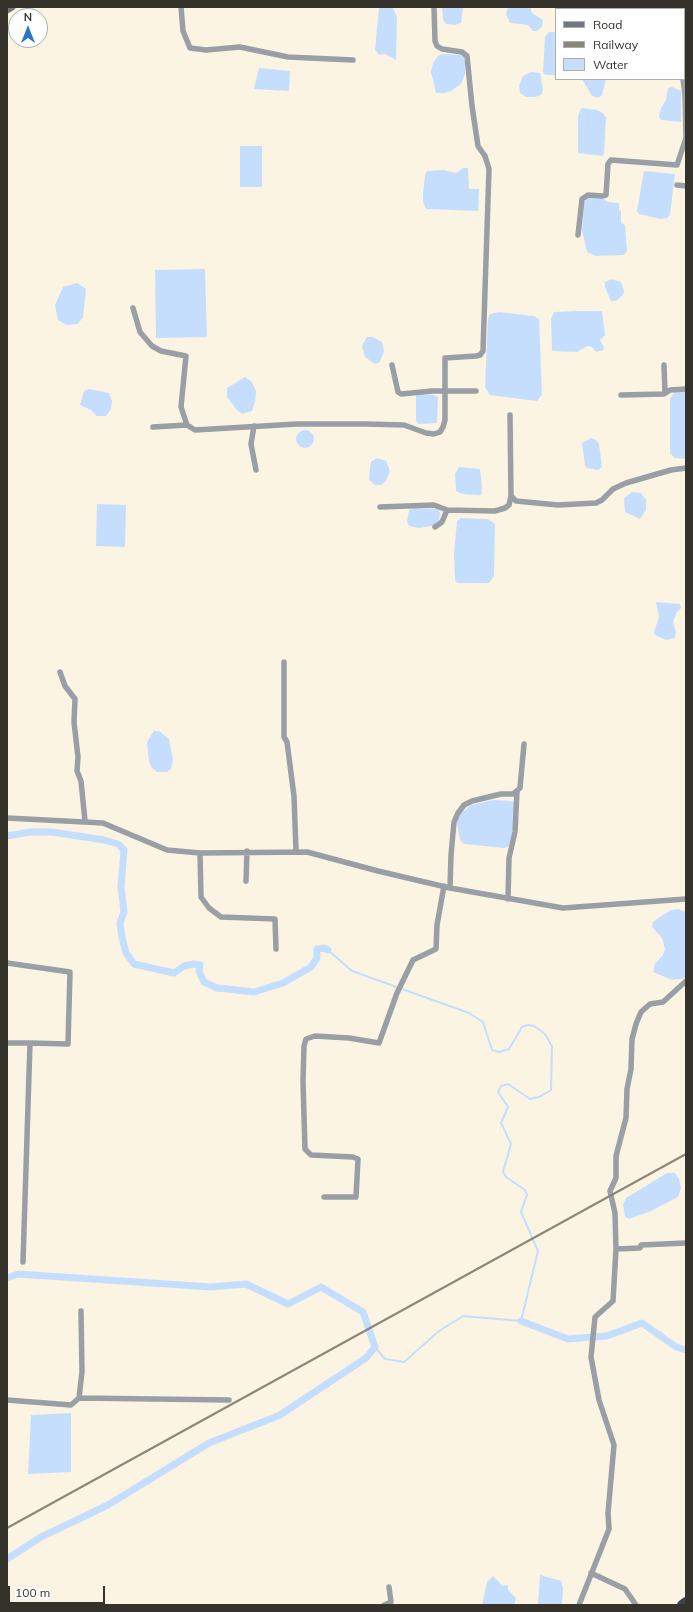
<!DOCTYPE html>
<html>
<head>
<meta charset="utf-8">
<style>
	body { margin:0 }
	#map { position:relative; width:693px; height:1612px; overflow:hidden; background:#fbf4e3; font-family:Mulish,sans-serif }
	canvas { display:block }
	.frame { position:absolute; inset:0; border:8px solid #34322b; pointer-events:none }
	.legend { position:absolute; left:555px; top:8px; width:130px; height:72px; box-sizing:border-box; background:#fff; border:1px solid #aeadaa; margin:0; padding:5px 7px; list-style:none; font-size:12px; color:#34322b }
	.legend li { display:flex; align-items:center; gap:8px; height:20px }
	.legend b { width:20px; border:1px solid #aeadaa }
	.north { position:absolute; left:8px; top:8px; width:40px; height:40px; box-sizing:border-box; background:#fff; border:1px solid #aeadaa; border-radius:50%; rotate:0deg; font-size:11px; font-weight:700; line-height:16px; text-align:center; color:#34322b }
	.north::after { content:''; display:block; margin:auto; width:14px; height:18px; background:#2d74c5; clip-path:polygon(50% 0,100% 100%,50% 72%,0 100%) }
	.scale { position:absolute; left:8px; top:1586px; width:97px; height:18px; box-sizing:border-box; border:2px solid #34322b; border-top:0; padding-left:5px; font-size:12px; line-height:14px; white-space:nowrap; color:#34322b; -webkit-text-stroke:3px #fff; paint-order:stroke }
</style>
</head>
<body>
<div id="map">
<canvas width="693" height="1612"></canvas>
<div class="frame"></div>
<ul class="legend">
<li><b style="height:5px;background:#70777f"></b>Road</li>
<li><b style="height:5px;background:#8a867a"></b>Railway</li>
<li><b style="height:11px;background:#c5defe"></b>Water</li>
</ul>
<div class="north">N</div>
<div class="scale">100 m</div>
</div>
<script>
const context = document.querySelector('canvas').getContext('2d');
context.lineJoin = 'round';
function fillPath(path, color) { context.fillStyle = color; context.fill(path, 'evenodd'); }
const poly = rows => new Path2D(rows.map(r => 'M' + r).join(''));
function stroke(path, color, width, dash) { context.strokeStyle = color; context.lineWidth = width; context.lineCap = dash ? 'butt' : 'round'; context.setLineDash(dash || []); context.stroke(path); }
fillPath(poly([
	[379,7,393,8,397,17,396,60,385,54,379,55,375,50],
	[442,7,463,7,461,23,455,25,446,24,443,20],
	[508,7,530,7,532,13,543,20,542,27,537,31,533,31,528,25,510,23,506,14],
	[549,32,556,32,556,75,545,75,543,72,545,37],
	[442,54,460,55,464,57,465,63,465,74,461,84,451,91,445,93,436,93,431,72,433,63,438,56],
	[259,68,290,71,289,91,254,89],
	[531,72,540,73,543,90,541,95,535,97,526,97,520,93,519,85,523,76],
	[582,79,606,79,602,95,598,98,592,96],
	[672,87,681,91,681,122,661,120,659,117,661,108,666,100,668,88],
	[581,108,597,110,603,113,606,118,604,154,603,156,578,153,578,117],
	[240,146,262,146,262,187,240,187],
	[463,168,468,168,469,189,479,189,478,211,426,209,423,202,423,194,425,175,427,171,444,170,456,173],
	[644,171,675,174,670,215,667,218,660,219,639,214,637,211],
	[592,197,600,197,608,202,619,203,619,210,621,211,621,223,625,225,627,251,624,255,596,256,587,252,582,230,584,203,586,199],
	[205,269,207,337,156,338,155,270],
	[612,279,621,282,624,291,623,295,616,301,611,301,605,287,605,282],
	[77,283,86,289,83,317,78,324,67,325,58,320,55,305,63,287],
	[577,311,602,311,605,335,600,340,604,347,603,350,596,352,592,347,587,346,577,352,552,351,551,319,554,312],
	[499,312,534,316,539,319,542,394,537,401,490,395,485,387,488,319,490,314],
	[367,337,373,337,382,342,384,351,380,362,375,364,365,357,362,346],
	[245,377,252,382,256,391,255,402,252,411,242,414,236,409,227,397,227,388],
	[89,389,109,393,112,401,111,409,106,416,97,416,91,410,80,405,84,391],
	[675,391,686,392,686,459,675,458,670,453,670,399],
	[420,394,434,395,438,397,437,423,419,424,416,421,416,395],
	'296 439a9 9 0 1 1 18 0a9 9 0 1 1-18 0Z',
	[591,438,596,440,599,444,602,467,598,470,587,468,585,465,582,443],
	[377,458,386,461,390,471,386,481,381,485,375,485,369,480,370,467,371,462],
	[459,467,480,469,482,487,481,495,462,494,456,491,455,474],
	[632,492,641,493,646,500,646,510,640,519,625,512,624,498],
	[97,504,126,505,125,547,96,546],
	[413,508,438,509,440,513,439,522,432,526,419,528,409,526,407,522,409,510],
	[461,518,488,519,495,524,494,576,489,583,457,583,455,580,454,554,457,521],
	[656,602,680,604,681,608,677,612,673,622,676,632,675,638,666,640,655,635,654,632,659,617],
	[154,731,159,731,169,739,173,760,171,769,167,772,157,772,152,768,149,762,147,742],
	[494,800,512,801,515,803,512,834,509,846,505,848,464,844,460,840,457,823,459,815,471,805],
	[678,909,686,912,686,978,672,980,653,972,655,964,663,955,665,949,662,938,652,927,653,922,657,919,671,910],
	[667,1173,675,1173,679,1179,681,1188,678,1197,651,1211,629,1219,625,1217,623,1204,626,1198],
	[71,1413,71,1472,28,1474,31,1415],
	[540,1575,561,1581,563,1588,562,1605,538,1605],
	[493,1576,503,1586,508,1585,508,1590,516,1598,514,1605,482,1605,487,1582]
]), '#c5defe');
stroke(poly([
	[328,950,352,971,469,1013,483,1022,492,1050,499,1052,509,1049,522,1027,528,1025,534,1026,545,1034,552,1046,551,1090,539,1097,530,1099,508,1084,501,1086,498,1092,508,1107,501,1123,511,1144,503,1172,506,1177,525,1190,527,1195,521,1212,538,1251,521,1321,463,1316,439,1331,404,1362,385,1359,375,1347]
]), '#c5defe', 2);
stroke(poly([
	[7,836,30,832,52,832,104,840,118,844,124,850,121,886,124,912,120,923,122,937,126,953,134,964,174,973,184,966,194,964,200,965,199,971,204,982,217,988,254,992,283,983,311,967,317,958,317,949,324,948,328,950],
	[7,1278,18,1274,211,1287,246,1284,288,1304,321,1287,363,1312,375,1347,366,1358,280,1415,209,1443,108,1505,41,1537,7,1559],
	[521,1321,568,1339,607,1336,642,1323,676,1347,686,1350]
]), '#c5defe', 7);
stroke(poly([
	[181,7,183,31,190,48,206,50,240,47,288,57,353,60],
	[598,9,598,7],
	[684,39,686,39],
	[677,185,686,186],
	[578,235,582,199,588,195,603,196,606,195,608,164,611,160,677,165,686,138,685,95,683,79],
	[133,308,140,332,152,346,161,351,186,356,181,407,187,425,195,430,297,424,366,424,404,425,426,433,434,434,440,432,443,427,445,420,445,358,476,356,480,355,483,351,489,169,485,156,478,146,472,106,467,56,462,52,442,49,437,46,435,41,434,7],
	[392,365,398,392,401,394,432,391,476,391],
	[664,365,665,393],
	[621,395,664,394,670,390,686,389],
	[254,426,251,444,256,470],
	[153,427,187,425],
	[511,496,516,501,558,505,596,503,602,500,613,489,626,483,671,470,686,468],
	[380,507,434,505,447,510,495,511,505,508,509,505,511,496,510,415],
	[435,527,442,522,447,510],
	[284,662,284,737,287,742,294,796,296,851],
	[60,672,65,686,75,699,74,722,78,757,77,771,81,781,85,821],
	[7,818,103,823,167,850,200,853,307,852,378,871,450,888,451,855,454,822,458,813,464,805,472,801,501,794,513,794,520,788,524,744],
	[200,853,201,897,209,908,221,917,275,919,276,949],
	[246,881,247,851],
	[450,888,563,908,686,899],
	[508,899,509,858,515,832,517,791],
	[7,963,70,972,68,1044,30,1043,23,1262],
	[7,1043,30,1043],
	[324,1197,356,1197,358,1159,353,1157,311,1155,305,1149,303,1081,304,1046,306,1039,315,1036,349,1038,379,1043,397,993,413,960,436,949,437,925,444,886],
	[616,1249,615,1213,610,1191,616,1178,616,1156,626,1118,627,1089,631,1069,632,1039,636,1024,641,1012,650,1004,663,1002,686,981],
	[81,1311,82,1372,79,1398,229,1400],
	[7,1400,71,1405,79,1398],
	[591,1573,625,1589,636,1605],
	[384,1605,391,1602,389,1587],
	[579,1605,609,1529,608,1513,614,1445,599,1400,591,1357,595,1317,613,1301,616,1249,640,1248,641,1245,686,1243]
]), '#9a9fa5', 5.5);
stroke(poly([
	[7,10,12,7]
]), '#70777f', 7);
stroke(poly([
	[682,1605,686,1602]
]), '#39424e', 10);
stroke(poly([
	[7,1528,686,1154]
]), '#8a867a', 2);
</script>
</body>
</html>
